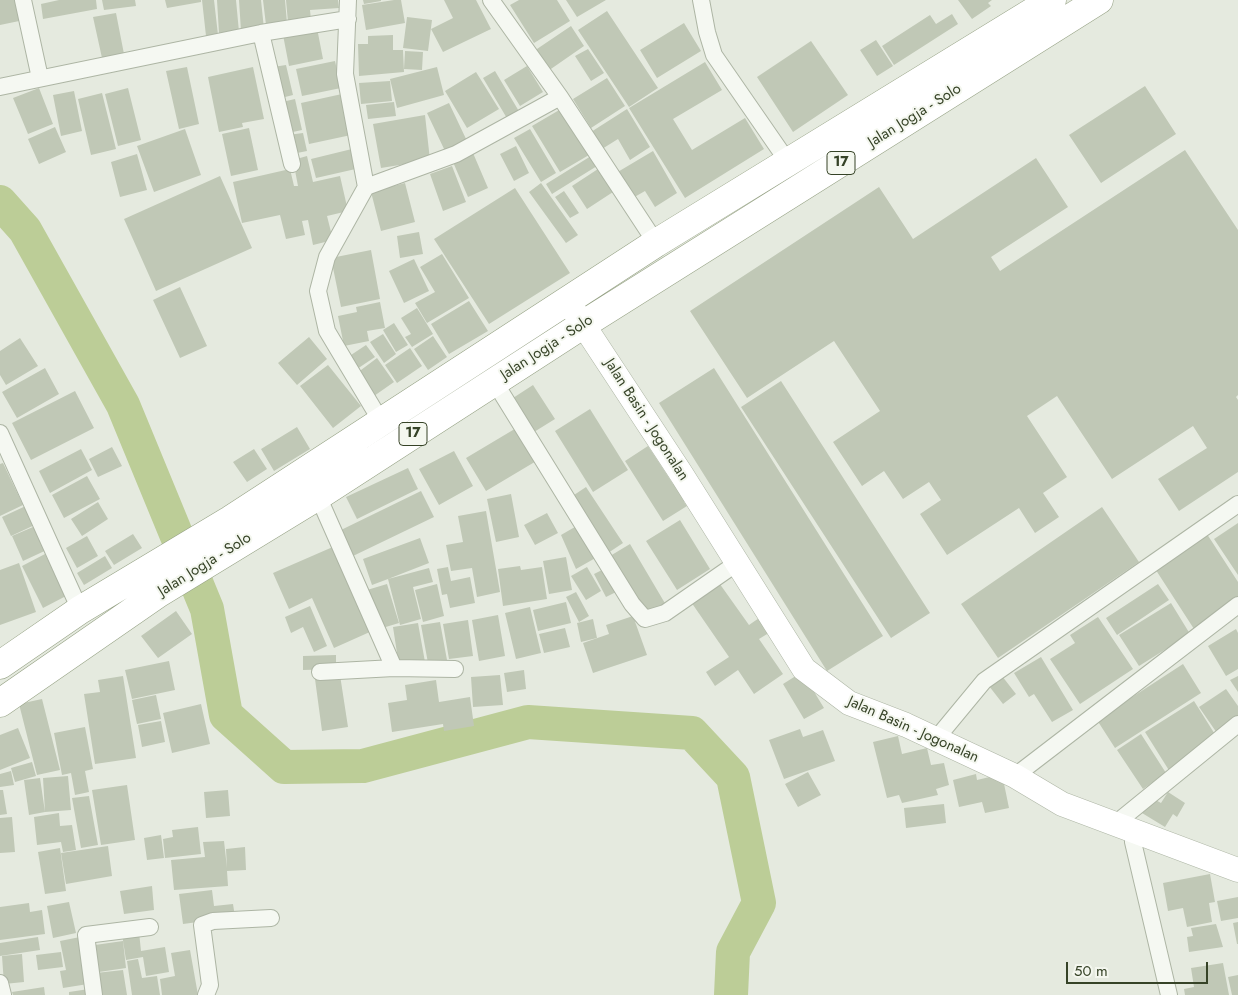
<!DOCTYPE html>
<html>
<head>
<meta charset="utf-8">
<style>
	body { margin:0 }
	#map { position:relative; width:1238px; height:995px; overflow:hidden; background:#e5eadf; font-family:Jost,sans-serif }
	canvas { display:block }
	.scale { position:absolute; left:1066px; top:962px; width:142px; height:22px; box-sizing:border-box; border:2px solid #364327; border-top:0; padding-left:6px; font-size:15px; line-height:18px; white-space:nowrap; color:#364327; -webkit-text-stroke:4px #f4f7ef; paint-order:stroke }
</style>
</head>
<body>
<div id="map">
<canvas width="1238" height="995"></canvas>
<div class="scale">50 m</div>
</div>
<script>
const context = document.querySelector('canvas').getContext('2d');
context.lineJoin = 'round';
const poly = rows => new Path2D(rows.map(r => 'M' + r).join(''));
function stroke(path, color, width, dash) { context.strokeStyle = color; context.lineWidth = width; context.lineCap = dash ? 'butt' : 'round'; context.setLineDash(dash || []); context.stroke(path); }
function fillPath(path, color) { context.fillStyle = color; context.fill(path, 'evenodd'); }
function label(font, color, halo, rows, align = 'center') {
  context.font = font + ' Jost,sans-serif'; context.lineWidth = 4; context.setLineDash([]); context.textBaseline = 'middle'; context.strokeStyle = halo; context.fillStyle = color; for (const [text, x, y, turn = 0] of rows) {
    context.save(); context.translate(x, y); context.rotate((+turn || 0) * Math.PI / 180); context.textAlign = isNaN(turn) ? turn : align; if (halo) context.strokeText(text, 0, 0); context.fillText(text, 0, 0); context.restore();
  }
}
stroke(poly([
	[0,202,25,230,123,405,207,609,226,715,284,767,363,766,528,722,692,733,733,777,759,903,733,952,731,995]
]), '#bccd97', 34);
fillPath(poly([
	[0,0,19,0,24,20,0,25],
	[59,0,96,0,97,9,43,19,41,4],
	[102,0,135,0,136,6,104,10],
	[165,0,201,0,201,2,167,8],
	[202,0,214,0,218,35,206,36],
	[217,0,236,0,239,32,219,33],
	[239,0,261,0,264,29,241,31],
	[263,0,285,0,287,23,266,25],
	[286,0,338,0,339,8,310,10,311,20,288,22],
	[363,0,381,0,381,1,364,4],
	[394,0,401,0,405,23,366,30,362,5],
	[444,0,476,0,491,29,443,52,431,29,453,18],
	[519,0,557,0,570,21,534,43,510,5],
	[566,0,606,0,577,17],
	[958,0,992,0,988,3,991,6,972,19],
	[607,11,658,88,629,107,578,30],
	[116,13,124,54,102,58,93,17],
	[952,14,958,24,894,65,882,46,930,15,936,24],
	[407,17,432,20,428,51,403,48],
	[684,23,701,51,657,78,640,50],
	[571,26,584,46,548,71,534,51],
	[317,28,323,59,289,66,283,35],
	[393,35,393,50,403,50,404,72,359,76,358,44,368,44,368,36],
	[876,40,893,66,877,76,860,50],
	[811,41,848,95,793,132,757,77],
	[588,49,604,73,591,81,575,56],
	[405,51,423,52,422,70,404,69],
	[335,61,341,88,302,96,296,69],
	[705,62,722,90,673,119,692,150,745,118,764,149,685,198,629,108],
	[286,65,293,95,281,98,273,67],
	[527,66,543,92,520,106,504,80],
	[187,67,199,124,179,129,166,71],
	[253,67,264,119,242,123,243,127,219,132,208,77],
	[437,67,444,95,397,108,390,79],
	[495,71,520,113,508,120,483,78],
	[476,72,499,109,467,128,445,91],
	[607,78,625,106,591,128,573,99],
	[390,81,392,101,361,104,359,83],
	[1145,86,1176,134,1101,183,1069,135],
	[39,88,53,124,28,134,13,98],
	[128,88,141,140,118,146,105,94],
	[74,91,82,131,61,136,53,95],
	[102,93,116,149,91,155,78,99],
	[342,94,351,135,309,144,301,103],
	[295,99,302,130,288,133,282,102],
	[394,102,396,116,368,119,366,105],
	[449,103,467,141,445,151,427,113],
	[561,109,589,155,560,172,532,126],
	[627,109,650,147,630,160,618,139,602,149,591,132],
	[425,115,430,160,381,168,373,124],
	[55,127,66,152,39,164,28,139],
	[249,128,258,170,231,176,222,134],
	[185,129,201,175,154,192,137,146],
	[530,129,556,173,541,182,514,138],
	[303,133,307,151,292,154,288,135],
	[516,146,529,173,514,181,500,154],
	[356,148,360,168,316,178,311,159],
	[1185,150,1238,230,1238,395,1236,397,1238,400,1238,472,1179,511,1158,479,1207,448,1193,426,1112,479,1057,396,1027,416,1067,477,1043,493,1059,517,1035,533,1019,508,947,555,920,514,941,500,929,482,903,499,884,471,862,486,833,442,880,411,834,341,747,398,690,311,879,187,913,239,1036,158,1068,207,991,257,1000,271],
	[653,151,677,193,655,207,645,191,631,199,616,173],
	[473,153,488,188,468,197,453,162],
	[137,154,147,190,120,197,111,162],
	[307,156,313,182,340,176,348,211,327,216,333,240,313,245,308,220,302,221,305,235,286,239,280,215,242,223,233,182,290,169,294,186,298,186,293,160],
	[591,156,597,166,552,194,546,184],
	[452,166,466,202,443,211,430,174],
	[598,169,613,192,587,209,572,186],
	[220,176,252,248,156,291,124,219],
	[405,183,415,222,381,231,371,192],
	[541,183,578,235,566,243,529,192],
	[515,188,570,273,489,324,434,239],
	[564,191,579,213,570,218,555,197],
	[419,232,423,254,400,258,397,236],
	[371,250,380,299,341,307,331,258],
	[442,254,469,298,427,323,415,303,435,292,420,267],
	[414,259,429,291,404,303,389,271],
	[180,287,207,346,180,358,153,300],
	[469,301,488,331,449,354,431,324],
	[380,302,385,328,367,331,369,341,344,346,338,316,357,312,356,307],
	[417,308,433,334,412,347,405,337,411,334,401,318],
	[394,323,408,345,396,352,383,330],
	[383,334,396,354,384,363,370,342],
	[433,336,447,357,428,370,414,349],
	[309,337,327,359,297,385,278,363],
	[20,338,38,366,6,385,0,375,0,351],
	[366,345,375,357,357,369,348,357],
	[410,348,422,366,397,383,385,365],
	[377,358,394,382,374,396,357,373],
	[328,365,361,406,333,428,300,386],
	[45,368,59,394,17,418,2,392],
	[714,368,883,636,827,671,659,403],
	[781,381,930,613,891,638,741,407],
	[533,385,555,419,534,432,513,398],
	[75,391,94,428,31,460,12,423],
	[590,409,628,470,593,492,555,431],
	[297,427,310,449,274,471,261,449],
	[518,427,538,460,486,491,466,458],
	[648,446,673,484,680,480,691,497,684,502,687,506,663,521,625,461],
	[112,447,122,466,98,477,89,459],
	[81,449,92,470,50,493,39,471],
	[254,449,267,469,247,482,233,462],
	[454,451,473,486,439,505,419,469],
	[3,463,23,505,0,516,0,464],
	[408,468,418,489,357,519,346,497],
	[87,476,100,499,64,518,52,495],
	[586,487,623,543,608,553,571,497],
	[421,491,434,517,353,556,341,530],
	[511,494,519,537,496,542,487,499],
	[98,502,108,519,82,536,71,519],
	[30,504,39,523,11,536,2,517],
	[1102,507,1139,562,998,658,961,604],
	[486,511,500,592,477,597,472,568,451,571,446,545,463,542,458,516],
	[547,513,558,533,535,545,524,525],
	[680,520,710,569,677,590,646,541],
	[1238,523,1238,575,1214,539],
	[40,524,51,548,23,561,12,536],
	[580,524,599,556,576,569,561,535],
	[1205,531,1238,582,1238,602,1194,629,1152,564],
	[133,534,142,548,114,565,105,551],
	[87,536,98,556,77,568,66,548],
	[420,538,429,563,388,579,429,568,433,582,413,587,421,619,400,625,388,579,372,585,363,559],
	[630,544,666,605,646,617,610,556],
	[335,546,372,631,334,648,312,598,289,609,273,573],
	[45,554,66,596,43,608,22,566],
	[105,556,112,568,84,585,77,573],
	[566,557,572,590,549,594,543,561],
	[19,563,36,612,0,625,0,570],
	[520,566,521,570,542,567,547,599,503,606,498,569],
	[448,567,451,581,470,577,475,603,450,608,447,594,442,595,437,569],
	[587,567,601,591,586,600,571,576],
	[608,567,620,590,606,597,594,574],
	[717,580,749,625,762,616,772,631,759,639,783,674,754,694,738,670,715,686,706,672,729,657,689,599],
	[387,584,399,623,379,629,367,590],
	[437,584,444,616,423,622,415,590],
	[1158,584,1169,600,1117,635,1106,618],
	[576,592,589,616,579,622,566,597],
	[566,602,571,623,538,631,533,610],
	[1171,603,1190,634,1139,666,1119,635],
	[310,606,327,646,314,652,303,627,291,633,285,617],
	[530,607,541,653,516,659,505,613],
	[176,611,192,634,158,658,141,636],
	[498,615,505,656,479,661,472,620],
	[633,616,647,655,593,673,583,643,609,634,606,625],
	[1098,617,1133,669,1080,704,1050,659,1075,643,1070,635],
	[593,619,597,638,581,642,577,623],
	[468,620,473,656,449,659,443,624],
	[440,622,447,660,428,663,421,625],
	[418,623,425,662,399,666,393,627],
	[565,628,570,647,544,653,539,634],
	[1236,629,1238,633,1238,669,1226,676,1208,646],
	[336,655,336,669,303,670,303,656],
	[1041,657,1073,710,1052,722,1034,694,1029,697,1014,673],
	[169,661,175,690,132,699,125,670],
	[1183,664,1201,693,1115,748,1097,720],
	[524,670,526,689,507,692,504,673],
	[802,672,824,708,804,719,783,684],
	[340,675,348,727,322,731,315,679],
	[500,675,503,705,473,707,471,677],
	[123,676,136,758,95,764,84,694,100,692,98,680],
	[1002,676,1016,694,1003,704,989,686],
	[1238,676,1238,692,1230,680],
	[436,680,439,702,470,697,474,726,444,731,443,724,392,732,388,703,407,700,405,685],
	[1226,689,1238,706,1238,723,1219,736,1199,707],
	[156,695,161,719,137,724,132,700],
	[42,699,60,770,37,775,19,704],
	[1194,701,1216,736,1170,772,1145,732],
	[201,704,210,744,172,753,163,713],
	[161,721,165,742,142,747,138,725],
	[85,727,93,769,85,771,89,792,75,795,71,773,62,775,54,733],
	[18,728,30,758,0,770,0,735],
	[800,729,803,737,823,730,835,761,784,779,769,740],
	[1141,734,1166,773,1143,789,1117,750],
	[898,736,902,754,927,748,931,765,944,763,949,785,936,789,938,795,902,803,899,795,887,798,873,742],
	[32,762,36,776,15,782,11,768],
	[11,771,14,785,0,787,0,774],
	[808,772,821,795,798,807,785,784],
	[976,774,977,780,1002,774,1009,808,985,813,982,802,959,807,953,780],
	[68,776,71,810,45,812,43,778],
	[40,778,45,812,29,815,24,780],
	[127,785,135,840,101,845,92,790],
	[0,790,3,790,7,814,0,815],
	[228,790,230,816,206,818,204,792],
	[1168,792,1185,803,1177,817,1173,814,1165,827,1142,813,1152,798,1161,803],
	[89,796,98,845,81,848,72,798],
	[944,804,946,823,906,828,904,808],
	[59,813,60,826,72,825,76,850,63,852,61,842,37,845,34,817],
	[12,817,15,852,0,853,0,818],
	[198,827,201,854,165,858,163,839,173,837,172,830],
	[161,835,164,858,147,860,144,838],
	[224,841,227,868,226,849,245,847,246,870,227,871,228,886,174,890,171,860,205,857,203,842],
	[108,846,112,876,66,884,61,853],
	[60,848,66,891,45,894,38,852],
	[1210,874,1215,902,1209,903,1212,922,1187,927,1183,908,1168,911,1163,883],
	[152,886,154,910,124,914,120,891],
	[212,890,214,906,233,904,235,917,183,924,179,894],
	[1238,897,1238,918,1221,921,1217,901],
	[69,902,76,933,53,938,47,906],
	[29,903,30,912,42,910,45,934,0,940,0,907],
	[1238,922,1238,944,1237,944,1233,923],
	[1216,924,1223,947,1189,952,1187,937,1193,936,1191,928],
	[139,932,141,951,165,947,169,972,146,976,143,957,126,960,122,934],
	[38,937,40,950,0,956,0,943],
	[80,937,88,984,63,988,60,971,66,970,60,941],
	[123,941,126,968,92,973,88,946],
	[190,950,198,995,162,995,160,979,175,976,171,953],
	[61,952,63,967,38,970,36,955],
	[22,954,24,982,4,984,2,956],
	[138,959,142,978,157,976,160,995,132,995,127,961],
	[1223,963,1229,995,1185,995,1184,989,1194,987,1191,968],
	[123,970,127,995,99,995,96,973],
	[1238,975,1238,995,1232,995,1228,977],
	[44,987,45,995,13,995,12,992],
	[89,989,90,995,69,995,69,992]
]), '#c0c8b6');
const minor = poly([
	[23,0,40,78],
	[348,0,345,74,366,187,327,257,318,291,327,331,382,423],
	[491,0,560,97,656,243],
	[701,0,707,32,714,55,788,162],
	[261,33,292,164],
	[0,87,261,33,348,19],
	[366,187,456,154,560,97],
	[494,381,632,604,645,619,665,613,737,563],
	[0,433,80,610],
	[318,496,394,668],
	[320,672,394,668,455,669],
	[936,739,984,681,1238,504],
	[1015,776,1238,605],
	[1115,824,1238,724],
	[1134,830,1133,842,1169,995],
	[0,983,3,995],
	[94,995,86,935,150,927],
	[206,995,210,985,202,925,213,921,271,918]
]);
const secondary = poly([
	[573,309,682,475,804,669,849,703,906,725,1015,776,1062,804,1238,870]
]);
const trunk = poly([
	[0,665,80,610,230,520,656,243,1052,0],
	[0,703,159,593,318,496,584,324,1099,0]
]);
stroke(minor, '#adb5a4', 18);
stroke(secondary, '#adb5a4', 25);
stroke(trunk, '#96a285', 29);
stroke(minor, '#f5f8f2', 16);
stroke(secondary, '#fff', 24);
stroke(trunk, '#fff', 28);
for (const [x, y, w] of [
	[841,163,28],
	[413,434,28]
]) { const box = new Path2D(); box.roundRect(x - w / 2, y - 11.5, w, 23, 4); context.fillStyle = '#f4f7ef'; context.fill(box); stroke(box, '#364327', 1); }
label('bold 14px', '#364327', null, [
	["17",841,163],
	["17",413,434]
]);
label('15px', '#364327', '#f4f7ef', [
	["Jalan Jogja - Solo",915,116,-32],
	["Jalan Jogja - Solo",547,348,-33],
	["Jalan Basin - Jogonalan",646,420,57],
	["Jalan Jogja - Solo",205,565,-32],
	["Jalan Basin - Jogonalan",913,730,24]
]);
</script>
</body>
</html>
